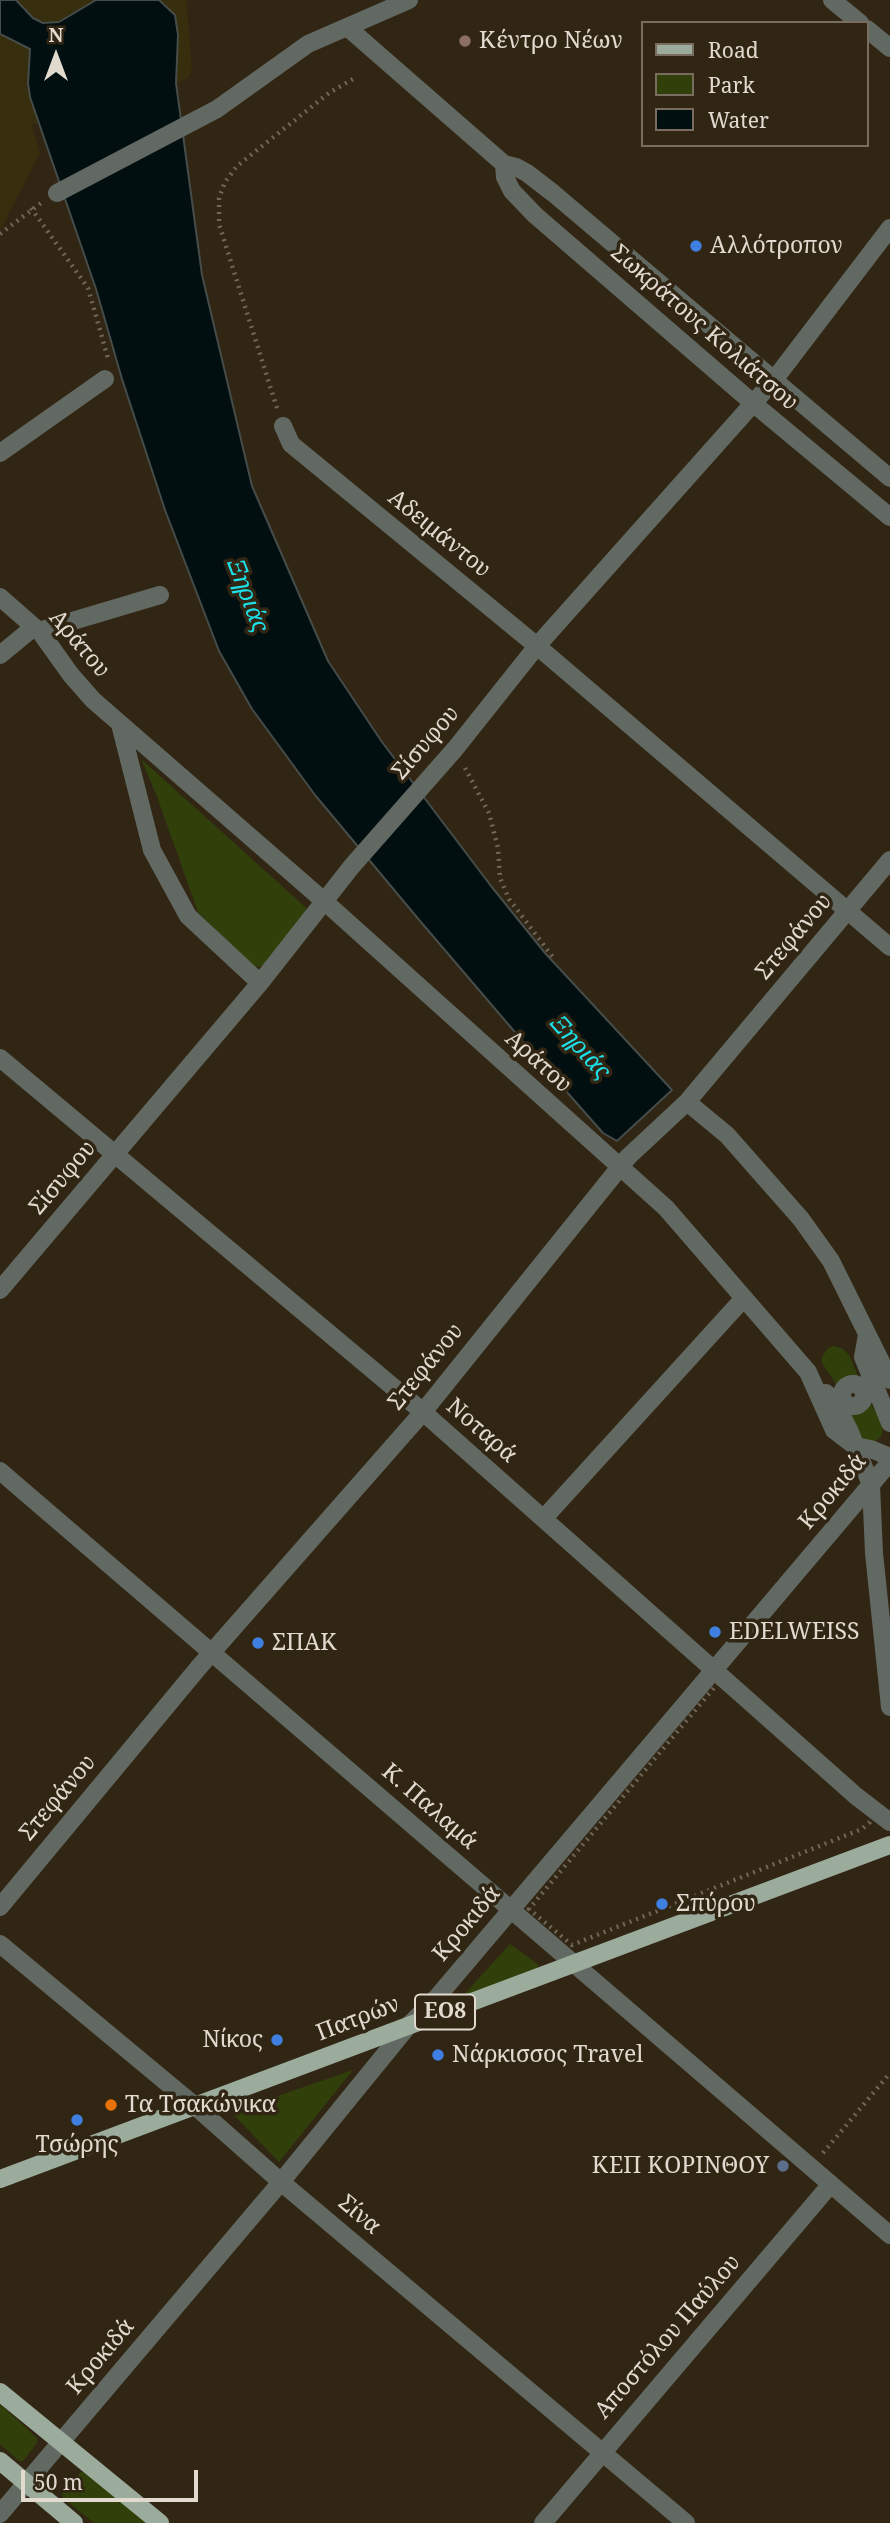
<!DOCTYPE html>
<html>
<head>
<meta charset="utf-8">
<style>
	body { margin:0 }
	#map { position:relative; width:890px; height:2523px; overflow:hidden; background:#312514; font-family:"Noto Serif",serif }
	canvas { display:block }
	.legend { position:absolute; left:641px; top:21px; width:228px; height:126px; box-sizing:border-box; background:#312514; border:2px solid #786d5f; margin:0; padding:9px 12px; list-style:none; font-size:21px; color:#e2dacf }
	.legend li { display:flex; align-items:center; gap:14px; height:35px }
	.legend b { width:35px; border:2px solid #786d5f }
	.north { position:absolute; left:21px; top:21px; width:70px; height:70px; -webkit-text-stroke:5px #312514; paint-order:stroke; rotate:0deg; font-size:19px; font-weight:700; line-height:28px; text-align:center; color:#e2dacf }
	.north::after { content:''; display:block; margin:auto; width:24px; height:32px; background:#e2dacf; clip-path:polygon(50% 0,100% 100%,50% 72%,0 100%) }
	.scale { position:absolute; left:21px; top:2470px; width:177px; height:32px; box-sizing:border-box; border:4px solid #e2dacf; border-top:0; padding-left:9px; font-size:21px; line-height:24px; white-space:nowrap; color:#e2dacf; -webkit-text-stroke:5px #312514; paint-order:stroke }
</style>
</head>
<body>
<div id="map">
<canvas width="890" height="2523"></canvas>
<ul class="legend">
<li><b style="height:9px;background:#9bac9d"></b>Road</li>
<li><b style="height:19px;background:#31400b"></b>Park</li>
<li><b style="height:19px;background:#020f10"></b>Water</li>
</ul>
<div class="north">N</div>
<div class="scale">50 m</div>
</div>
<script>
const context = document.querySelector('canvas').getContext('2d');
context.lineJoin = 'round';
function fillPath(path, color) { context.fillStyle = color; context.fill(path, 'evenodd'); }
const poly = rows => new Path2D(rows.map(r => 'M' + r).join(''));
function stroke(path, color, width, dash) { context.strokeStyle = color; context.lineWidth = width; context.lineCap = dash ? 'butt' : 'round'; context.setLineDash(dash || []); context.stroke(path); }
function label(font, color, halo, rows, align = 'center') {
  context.font = font + ' "Noto Serif",serif'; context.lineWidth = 7; context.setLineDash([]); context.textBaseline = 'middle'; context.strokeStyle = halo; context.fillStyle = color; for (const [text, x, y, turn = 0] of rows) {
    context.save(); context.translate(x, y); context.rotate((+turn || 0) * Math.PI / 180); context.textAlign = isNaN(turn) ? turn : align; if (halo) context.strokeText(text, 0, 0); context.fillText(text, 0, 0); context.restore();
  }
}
fillPath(poly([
	[141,759,313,914,266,966,253,967,198,912,156,794],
	[834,1346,843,1349,849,1355,858,1376,848,1376,836,1384,822,1363,822,1357,828,1348],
	[870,1403,877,1414,883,1430,881,1437,872,1443,857,1440,850,1413,865,1409],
	[510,1944,539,1965,535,1972,460,1999],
	[353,2070,279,2162,231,2112],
	[0,2404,37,2438,37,2443,23,2461,19,2461,0,2444],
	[81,2472,86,2472,146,2523,94,2523,63,2498,62,2492,67,2485]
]), '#31400b');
fillPath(poly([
	[16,0,95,0,53,24,38,21],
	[159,0,186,0,187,6,192,69,188,78,176,83,178,35,167,6],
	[0,34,30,49,28,84,39,123,32,125,40,153,0,231]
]), '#362e0d');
const water = poly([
	[0,0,16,0,33,18,43,23,59,22,96,0,159,0,175,15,178,35,176,83,202,275,252,486,328,661,382,742,491,886,545,953,672,1090,617,1141,603,1133,543,1065,420,921,315,795,252,709,219,651,165,510,122,379,96,289,30,97,28,83,30,49,0,34,0,0]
]);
fillPath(water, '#020f10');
stroke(water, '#454c49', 2);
stroke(poly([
	[31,208,88,288,109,362],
	[0,234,41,203],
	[277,408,219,224,219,198,225,182,237,166,329,93,353,79],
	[465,768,489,813,498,848,500,878,509,899,555,960],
	[718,1683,867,1809,872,1816,870,1822,862,1829,572,1945,529,1909,718,1683],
	[823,2153,890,2073]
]), '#706657', 4.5, [2, 5]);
stroke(poly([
	[832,0,860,23],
	[347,27,504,164,516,167,527,173,553,193,890,478],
	[867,29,890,48],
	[504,164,505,177,512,191,535,215,754,404,890,517],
	[57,193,217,109,308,44,409,0],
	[283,426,291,444,537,646,890,947],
	[0,453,105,379],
	[0,597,41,633,71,675,93,700,324,901,666,1208,808,1372,834,1430,855,1446,871,1449,890,1457],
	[39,631,160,595],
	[0,655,34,627],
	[120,724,152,850,188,916,260,983],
	[0,1058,423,1412,856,1796,890,1822],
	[687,1102,727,1135,801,1219,831,1261,890,1380],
	[0,1290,260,983,352,866,455,749,537,646,774,380,890,228],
	[867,1335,863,1357,890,1423],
	'842 1395a11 11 0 1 1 22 0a11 11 0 1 1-22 0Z',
	[826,1393,835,1403,850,1432,871,1485,874,1553,890,1707],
	[0,1471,890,2235],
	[544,1518,744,1298],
	[0,1907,199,1667,423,1412,628,1157,687,1102,890,860],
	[0,1944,195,2106,281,2182,686,2523],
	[0,2514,281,2182,408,2026,438,1996,890,1462],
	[543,2523,831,2184]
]), '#616962', 18);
stroke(poly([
	[0,2179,890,1845],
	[0,2392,160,2523],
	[0,2461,74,2523]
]), '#9bac9d', 18);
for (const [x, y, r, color] of [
	[465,41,7,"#8d6e63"],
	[696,246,7,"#3f7fe0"],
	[715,1632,7,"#3f7fe0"],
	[258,1643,7,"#3f7fe0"],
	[662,1904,7,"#3f7fe0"],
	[277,2040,7,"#3f7fe0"],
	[438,2055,7,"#3f7fe0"],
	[111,2105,7,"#e8710a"],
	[77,2120,7,"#3f7fe0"],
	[783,2166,7,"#5c6f8a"]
]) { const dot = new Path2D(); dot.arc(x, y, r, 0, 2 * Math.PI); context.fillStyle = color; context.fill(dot); stroke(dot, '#312514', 2.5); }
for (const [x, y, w] of [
	[445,2012,60]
]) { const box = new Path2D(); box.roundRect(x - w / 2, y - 17.5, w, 35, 5); context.fillStyle = '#312514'; context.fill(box); stroke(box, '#e2dacf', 2); }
label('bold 21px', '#e2dacf', null, [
	["ΕΟ8",445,2012]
]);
label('23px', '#e2dacf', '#312514', [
	["Κέντρο Νέων",479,41],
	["Αλλότροπον",710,246],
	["EDELWEISS",729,1632],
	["ΣΠΑΚ",272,1643],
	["Σπύρου",676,1904],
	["Νίκος",263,2040,"right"],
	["Νάρκισσος Travel",452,2055],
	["Τα Τσακώνικα",125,2105],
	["Τσώρης",77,2145,"center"],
	["ΚΕΠ ΚΟΡΙΝΘΟΥ",769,2166,"right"]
], 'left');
label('23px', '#e2dacf', '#312514', [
	["Σωκράτους Κολιάτσου",704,328,41],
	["Αδειμάντου",439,534,39],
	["Αράτου",79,644,50],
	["Σίσυφου",426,743,-49],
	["Στεφάνου",794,937,-50],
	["Αράτου",538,1062,42],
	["Σίσυφου",63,1178,-50],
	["Στεφάνου",426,1367,-51],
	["Νοταρά",481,1431,41],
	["Κροκιδά",833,1492,-50],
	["Στεφάνου",58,1798,-50],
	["Κ. Παλαμά",429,1807,41],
	["Κροκιδά",467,1924,-50],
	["Πατρών",358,2019,-21],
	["Σίνα",359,2215,40],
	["Αποστόλου Παύλου",668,2337,-49],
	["Κροκιδά",101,2357,-50]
]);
label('italic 24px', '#1ce0e8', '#312514', [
	["Ξηριάς",247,596,69],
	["Ξηριάς",580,1048,48]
]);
</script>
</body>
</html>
